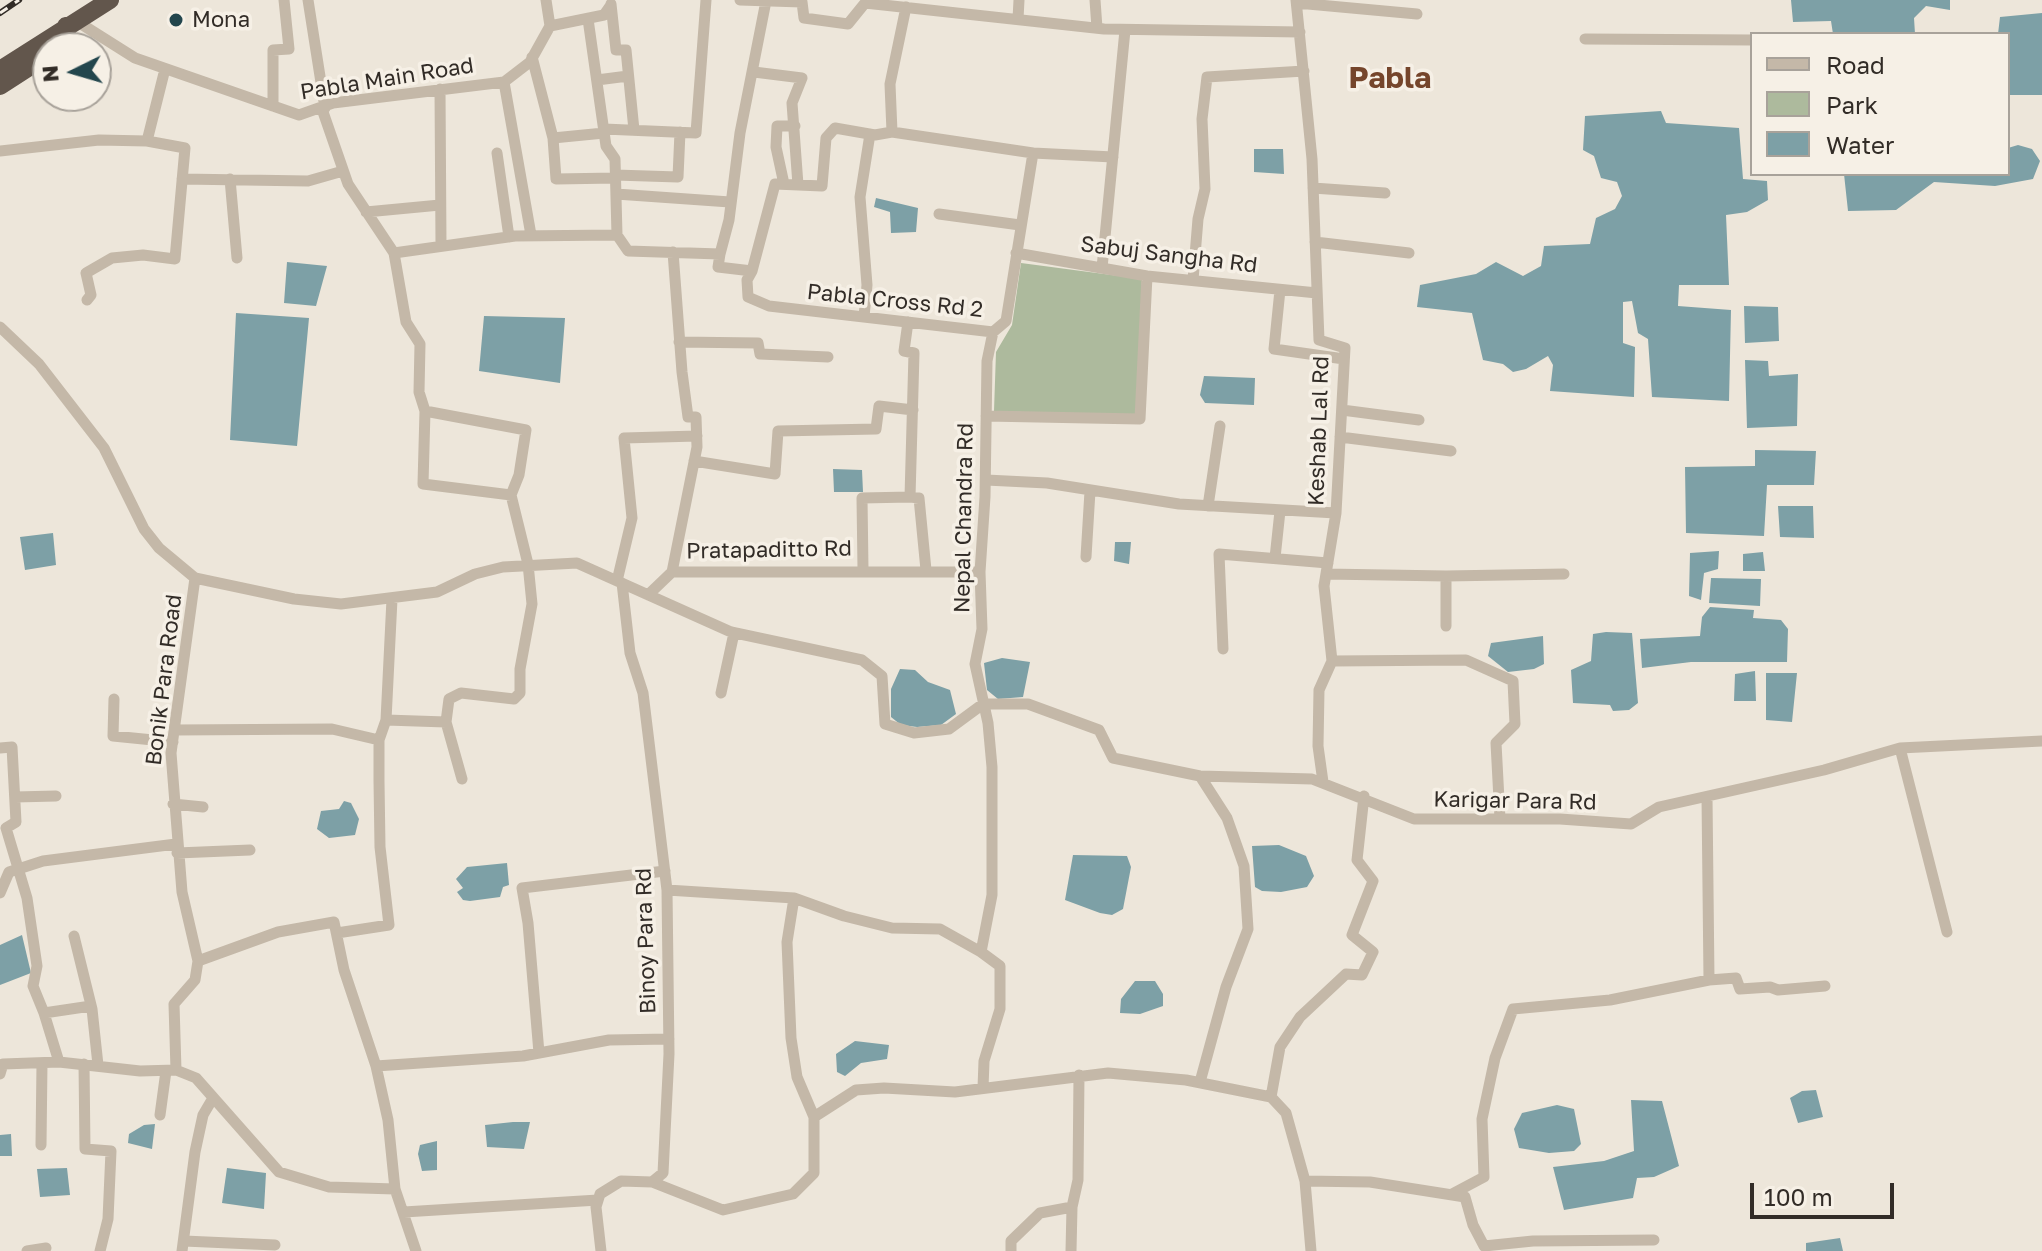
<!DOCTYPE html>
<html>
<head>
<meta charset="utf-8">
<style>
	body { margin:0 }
	#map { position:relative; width:2042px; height:1251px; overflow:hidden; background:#ede6da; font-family:"Golos Text",sans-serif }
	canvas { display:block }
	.legend { position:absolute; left:1750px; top:32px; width:260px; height:144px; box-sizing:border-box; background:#f6f0e6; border:2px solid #a8a29a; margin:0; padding:10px 14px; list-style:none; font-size:24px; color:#322c27 }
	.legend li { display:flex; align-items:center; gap:16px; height:40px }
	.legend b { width:40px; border:2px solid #a8a29a }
	.north { position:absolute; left:32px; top:32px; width:80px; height:80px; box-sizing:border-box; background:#f6f0e6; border:2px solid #a8a29a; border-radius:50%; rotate:265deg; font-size:22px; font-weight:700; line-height:32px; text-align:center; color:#322c27 }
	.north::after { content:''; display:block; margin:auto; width:28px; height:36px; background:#23464d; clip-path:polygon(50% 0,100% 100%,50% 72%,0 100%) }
	.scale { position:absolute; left:1750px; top:1183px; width:144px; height:36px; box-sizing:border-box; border:4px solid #322c27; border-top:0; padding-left:10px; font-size:24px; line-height:28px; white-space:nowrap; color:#322c27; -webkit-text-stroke:6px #f6f0e6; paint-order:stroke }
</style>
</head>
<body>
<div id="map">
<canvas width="2042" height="1251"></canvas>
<ul class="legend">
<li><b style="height:10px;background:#c4b8a8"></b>Road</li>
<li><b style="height:22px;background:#adba9d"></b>Park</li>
<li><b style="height:22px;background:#7da0a6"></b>Water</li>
</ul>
<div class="north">N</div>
<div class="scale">100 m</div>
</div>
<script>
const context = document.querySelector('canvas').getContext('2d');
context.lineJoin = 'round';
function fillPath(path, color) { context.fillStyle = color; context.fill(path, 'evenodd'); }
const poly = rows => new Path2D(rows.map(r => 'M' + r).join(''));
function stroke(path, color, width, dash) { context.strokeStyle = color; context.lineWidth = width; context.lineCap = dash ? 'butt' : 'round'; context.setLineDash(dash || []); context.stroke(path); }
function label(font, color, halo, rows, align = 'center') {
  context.font = font + ' "Golos Text",sans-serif'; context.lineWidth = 7; context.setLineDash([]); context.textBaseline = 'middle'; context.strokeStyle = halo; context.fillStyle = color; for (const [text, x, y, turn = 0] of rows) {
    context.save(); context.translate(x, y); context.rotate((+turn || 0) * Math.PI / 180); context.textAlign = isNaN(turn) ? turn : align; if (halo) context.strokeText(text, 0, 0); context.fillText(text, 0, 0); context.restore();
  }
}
fillPath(poly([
	[1021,263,1142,279,1136,416,994,411,996,352,1012,325]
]), '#adba9d');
fillPath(poly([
	[1791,0,1950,0,1950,10,1926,6,1914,18,1915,34,1833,34,1831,21,1793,22],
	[2042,13,2042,95,2008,95,2008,34,1998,34,2000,17],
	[1661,111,1666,123,1739,128,1743,179,1767,181,1768,200,1747,212,1726,215,1729,285,1679,285,1678,306,1731,310,1729,401,1652,397,1648,339,1638,333,1632,301,1623,302,1623,343,1635,347,1634,397,1550,391,1553,365,1548,356,1526,369,1513,372,1503,364,1483,360,1472,313,1417,307,1420,285,1476,274,1496,262,1523,276,1541,266,1544,246,1590,244,1596,218,1615,209,1622,196,1617,182,1601,178,1594,156,1583,150,1585,116],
	[2018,145,2032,149,2040,161,2033,179,1995,186,1934,182,1896,210,1848,211,1844,174,2008,174,2008,148],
	[1254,149,1283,149,1284,174,1254,172],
	[876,198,918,208,916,232,891,233,890,212,874,207],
	[287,262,327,266,316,306,284,303],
	[1744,306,1778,307,1779,341,1745,343],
	[236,313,309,318,297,446,230,440],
	[484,316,565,318,560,383,479,371],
	[1745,360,1768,361,1769,376,1798,374,1797,426,1747,428],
	[1204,376,1255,378,1254,405,1205,403,1200,395],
	[1755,450,1816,451,1814,485,1767,485,1764,536,1686,533,1685,467,1755,466],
	[833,469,862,470,863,492,834,492],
	[1778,506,1813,506,1814,538,1780,537],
	[53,533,56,565,25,570,20,537],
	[1115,542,1131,542,1129,564,1114,561],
	[1719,551,1718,569,1704,573,1701,600,1689,596,1690,553],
	[1763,552,1765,571,1743,571,1743,554],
	[1711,578,1761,579,1760,606,1709,603],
	[1710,607,1754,610,1753,618,1781,620,1788,629,1787,662,1691,662,1642,668,1640,639,1700,636,1702,617],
	[1606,632,1632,633,1638,703,1629,710,1613,711,1610,705,1573,703,1571,670,1591,661,1593,634],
	[1543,636,1544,664,1534,669,1508,672,1488,656,1491,643],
	[1002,658,1030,662,1023,697,998,699,987,690,984,663],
	[900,669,915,670,928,682,950,690,956,714,941,725,917,727,901,725,891,717,891,689],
	[1755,671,1756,701,1734,701,1735,674],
	[1766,673,1797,673,1792,722,1766,720],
	[344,801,351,803,359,819,355,835,329,838,317,829,321,811,339,809],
	[1279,845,1306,856,1314,876,1307,887,1281,892,1262,891,1255,887,1252,846],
	[1073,855,1127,856,1131,867,1123,909,1112,915,1100,913,1065,900],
	[507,863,509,885,503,887,500,897,470,901,463,900,457,892,463,888,456,879,467,867],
	[22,935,31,973,0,985,0,945],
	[1135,981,1155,981,1163,994,1163,1006,1140,1014,1120,1013,1121,999],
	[855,1041,889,1045,887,1059,861,1063,845,1076,837,1072,836,1054],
	[1816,1090,1823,1117,1798,1123,1790,1098,1802,1091],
	[1631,1100,1662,1101,1679,1166,1654,1177,1637,1178,1633,1198,1564,1210,1553,1167,1604,1161,1634,1151],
	[1557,1105,1574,1109,1581,1144,1574,1151,1549,1153,1519,1148,1514,1129,1522,1113],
	[513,1122,530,1122,524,1149,487,1147,485,1125],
	[155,1124,152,1149,128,1143,129,1134,144,1125],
	[11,1134,12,1156,0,1156,0,1135],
	[437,1141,437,1170,422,1171,418,1154,420,1145],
	[67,1168,70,1195,40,1197,37,1169],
	[227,1168,266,1173,264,1209,222,1203],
	[1840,1238,1843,1251,1806,1251,1806,1243]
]), '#7da0a6');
stroke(poly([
	[308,0,325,108],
	[546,0,550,26],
	[740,0,802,2,804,18,848,24,865,3],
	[1095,0,1097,28],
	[1296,0,1312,159,1319,340,1345,348,1336,513,1324,586,1332,661,1319,690,1318,746,1323,782],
	[865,3,1104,29,1300,32],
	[1297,3,1417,14],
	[611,4,616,50,626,50,634,130],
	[588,19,606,146,615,159,617,235],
	[1018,19,1019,0],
	[78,22,135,58,299,115,333,103,504,82,530,62,550,26],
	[550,26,604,15,611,5],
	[1585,39,1752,40],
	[532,57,553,138,556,179,615,178],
	[754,72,802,78,792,103,798,185],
	[597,80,628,76],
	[504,82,531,235],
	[440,89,441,245],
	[273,106,273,50,289,49,284,0],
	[322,109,348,184,394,253,406,322,420,344,419,392,425,411,526,430,519,475,511,495,528,564,532,604,520,669,520,693,514,699,461,693,449,699,446,722],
	[604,129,696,133,706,0],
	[553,138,604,133],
	[0,151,99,140,147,141],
	[497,153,509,237],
	[1033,153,1113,157],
	[615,175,678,177,680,132],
	[182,179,308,181,343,171],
	[230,179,237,258],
	[784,184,776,147,777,126,795,126],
	[1313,188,1385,193],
	[616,194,730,202],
	[366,212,440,205],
	[939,214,1020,225],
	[617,235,628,251,720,254,718,267,752,271,747,280,748,297,769,306,993,332,1006,321,1033,153,892,132,890,84,906,7],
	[1315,242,1409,253],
	[394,253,515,236,617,235],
	[1016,253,1147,276,1317,293],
	[720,254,729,220,740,133,766,1],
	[1102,268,1125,30],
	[752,271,775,184,822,186,826,138,835,128,875,135,892,132],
	[1193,280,1198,219,1205,189,1202,119,1207,77,1304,71],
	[1280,290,1274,349,1344,359],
	[87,300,91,295,86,273,112,258,143,255,175,259,185,148,147,141,165,69],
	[864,317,867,285,860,197,870,134],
	[908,322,904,351,914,353,910,497,919,498,926,570],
	[0,327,39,364,104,448,144,529,159,548,195,578,294,599,341,604,437,592,475,574,503,567,577,563,731,632,862,660,882,676,885,724,914,733,949,729,983,704,1028,704,1099,730,1113,758,1200,776,1312,779,1414,819,1560,819,1631,824,1659,807,1824,770,1900,748,2042,741],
	[679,342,758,343,760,354,828,357],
	[1342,410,1419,420],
	[425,411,423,484,511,495],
	[986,416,1140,419,1147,276],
	[1340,437,1451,451],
	[694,461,775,474,778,431,876,429,879,406,913,410],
	[986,480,1047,483,1179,504,1336,513],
	[1208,506,1220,426],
	[1086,557,1090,491],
	[1275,558,1280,511],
	[863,569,862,498,910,497],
	[672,572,697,447,696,417,688,417,682,372,673,252],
	[1326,574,1446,576,1446,626],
	[1446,576,1564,574],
	[617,581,632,518,624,438,697,436],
	[648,595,672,572,980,572],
	[1223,649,1219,554,1328,563],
	[1332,661,1466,660,1513,681,1515,724,1496,743,1500,819],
	[721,693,734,633],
	[114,699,113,736,173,742],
	[386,720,392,599],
	[175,730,332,729,379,740],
	[0,748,12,747,16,822,6,828,27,898,37,966,33,986,44,1013,91,1006],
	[1900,748,1947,932],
	[15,797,56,796],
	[173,804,203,807],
	[177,853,250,850],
	[667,890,794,898,844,916,892,928,940,929,981,952,1000,966,1000,1009,984,1061,983,1088],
	[0,893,9,872,43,861,176,844],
	[794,898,787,942,791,1038,797,1077,814,1117],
	[337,933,389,925,380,847,379,781,379,740,386,720,446,722,462,779],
	[74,936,92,1009,98,1065],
	[981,952,992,895,992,767,988,723,975,664,982,629,980,572,985,497,987,361,993,332],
	[198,961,278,932,334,922,344,970,376,1066,388,1120,395,1189,416,1251],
	[1709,980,1736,978,1740,989,1770,987,1778,990,1825,986],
	[44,1013,59,1062],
	[539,1053,528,923,522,888,665,871],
	[84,1064,85,1149,111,1151,108,1219,100,1251],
	[376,1066,523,1056,609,1040,669,1039],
	[176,1070,196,1078,279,1172,329,1187,395,1189],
	[0,1074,3,1064,59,1062,140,1071,176,1070,174,1004,195,980,198,961,182,892,171,753,195,578],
	[1200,1082,1226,987,1248,929,1244,866,1227,818,1200,776],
	[1271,1097,1280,1047,1300,1017,1346,974,1362,975,1373,952,1352,935,1373,881,1357,860,1364,796],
	[160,1115,166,1071],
	[41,1145,42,1063],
	[1305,1181,1370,1182,1465,1197,1473,1225,1484,1246,1533,1241,1654,1240],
	[652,1182,723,1210,793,1194,814,1173,814,1117,856,1090,884,1088,955,1092,1108,1073,1186,1080,1271,1097,1286,1113,1305,1181,1311,1251],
	[1452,1194,1484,1177,1482,1119,1495,1058,1513,1009,1610,1000,1709,980,1707,797],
	[404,1212,598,1200],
	[184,1241,275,1245],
	[27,1251,46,1248],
	[182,1251,195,1152,203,1115,213,1098],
	[601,1251,596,1207,600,1194,621,1181,652,1182,663,1173,669,1054,667,890,643,693,630,653,622,583],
	[1011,1251,1011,1241,1040,1213,1072,1207,1078,1180,1079,1075],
	[1071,1251,1072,1207]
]), '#c4b8a8', 11);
stroke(poly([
	[60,48,68,43,66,26],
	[0,70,110,0],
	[0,86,48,55]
]), '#62564c', 18);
const rail = poly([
	[0,13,19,0]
]);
stroke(rail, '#322c27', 6);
stroke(rail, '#f6f0e6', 3, [9]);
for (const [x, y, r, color] of [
	[176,20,8,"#23464d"]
]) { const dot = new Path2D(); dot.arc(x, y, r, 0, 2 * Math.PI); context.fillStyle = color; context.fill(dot); stroke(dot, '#f6f0e6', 3); }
label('22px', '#322c27', '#f6f0e6', [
	["Mona",192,20]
], 'left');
label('22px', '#322c27', '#f6f0e6', [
	["Pabla Main Road",387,79,-9],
	["Sabuj Sangha Rd",1169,255,7],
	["Pabla Cross Rd 2",895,301,6],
	["Keshab Lal Rd",1319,431,-88],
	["Nepal Chandra Rd",964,518,-89],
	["Pratapaditto Rd",769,550,-1],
	["Bonik Para Road",164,680,-83],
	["Karigar Para Rd",1515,801,1],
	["Binoy Para Rd",646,941,-92]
]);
label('bold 30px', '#75452b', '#f6f0e6', [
	["Pabla",1390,78]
]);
</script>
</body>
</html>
